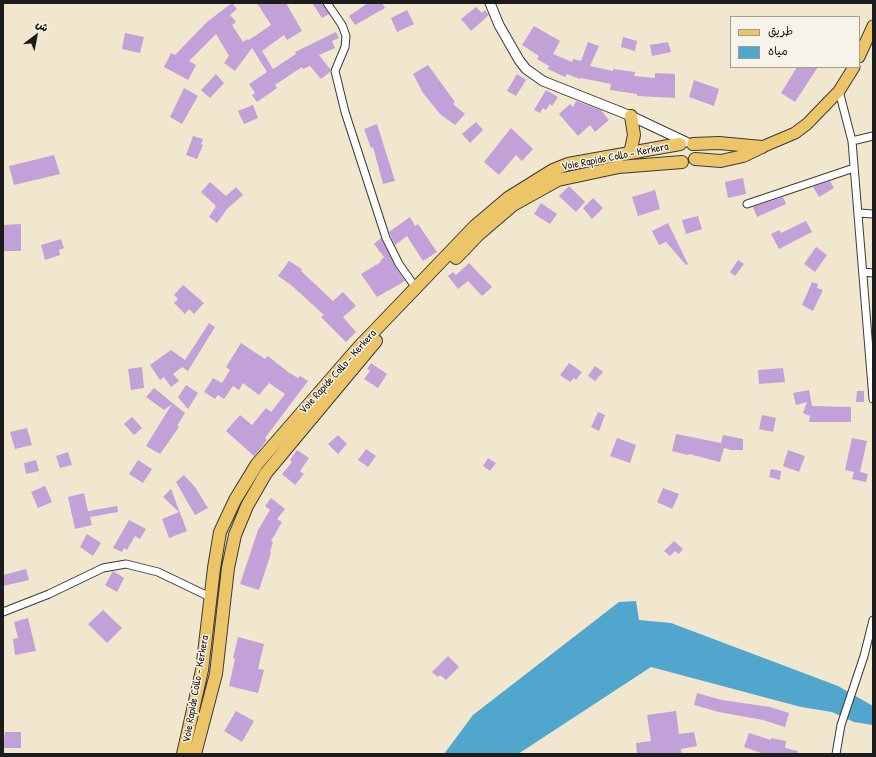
<!DOCTYPE html>
<html>
<head>
<meta charset="utf-8">
<style>
	body { margin:0 }
	#map { position:relative; width:876px; height:757px; overflow:hidden; background:#f1e7cf; font-family:"Patrick Hand","Playpen Sans Arabic",sans-serif }
	canvas { display:block }
	.frame { position:absolute; inset:0; border:4px solid #1c1c1c; pointer-events:none }
	.legend { position:absolute; left:730px; top:16px; width:130px; height:52px; box-sizing:border-box; background:#f7f3e8; border:1px solid #9f9d96; margin:0; padding:5px 7px; list-style:none; font-size:12px; color:#1c1c1c }
	.legend li { display:flex; align-items:center; gap:8px; height:20px }
	.legend b { width:20px; border:1px solid #9f9d96 }
	.north { position:absolute; left:16px; top:16px; width:40px; height:40px; -webkit-text-stroke:3px #f7f3e8; paint-order:stroke; rotate:32deg; font-size:11px; font-weight:700; line-height:16px; text-align:center; color:#1c1c1c }
	.north::after { content:''; display:block; margin:auto; width:14px; height:18px; background:#1c1c1c; clip-path:polygon(50% 0,100% 100%,50% 72%,0 100%) }
</style>
</head>
<body>
<div id="map">
<canvas width="876" height="757"></canvas>
<div class="frame"></div>
<ul class="legend">
<li><b style="height:5px;background:#ecc569"></b>طريق</li>
<li><b style="height:11px;background:#50a6cc"></b>مياه</li>
</ul>
<div class="north">ش</div>
</div>
<script>
const context = document.querySelector('canvas').getContext('2d');
context.lineJoin = 'round';
function fillPath(path, color) { context.fillStyle = color; context.fill(path, 'evenodd'); }
const poly = rows => new Path2D(rows.map(r => 'M' + r).join(''));
function stroke(path, color, width, dash) { context.strokeStyle = color; context.lineWidth = width; context.lineCap = dash ? 'butt' : 'round'; context.setLineDash(dash || []); context.stroke(path); }
function label(font, color, halo, rows, align = 'center') {
  context.font = font + ' "Patrick Hand",sans-serif'; context.lineWidth = 3; context.setLineDash([]); context.textBaseline = 'middle'; context.strokeStyle = halo; context.fillStyle = color; for (const [text, x, y, turn = 0] of rows) {
    context.save(); context.translate(x, y); context.rotate((+turn || 0) * Math.PI / 180); context.textAlign = isNaN(turn) ? turn : align; if (halo) context.strokeText(text, 0, 0); context.fillText(text, 0, 0); context.restore();
  }
}
fillPath(poly([
	[636,601,639,620,671,623,838,686,873,706,873,725,854,722,832,712,801,707,651,667,518,754,444,754,473,715,619,602]
]), '#50a6cc');
fillPath(poly([
	[232,3,237,9,230,15,236,22,232,25,243,42,248,39,249,40,271,25,257,3,286,3,302,31,287,40,284,35,262,51,273,69,296,54,295,52,336,32,339,38,332,41,335,48,319,55,330,69,330,72,321,79,310,66,303,69,302,67,275,85,277,88,257,102,252,95,255,93,249,84,267,72,252,48,235,71,224,63,229,56,216,34,189,61,196,65,188,80,164,67,171,53,175,55,207,22],
	[312,3,322,3,329,14,322,18],
	[368,3,382,3,385,8,355,25,349,16],
	[476,7,482,13,485,10,489,15,471,31,461,19],
	[407,10,414,24,397,32,391,18],
	[534,26,560,41,553,54,572,62,573,59,581,61,588,42,599,46,590,66,613,71,613,69,635,72,634,76,655,78,655,73,675,74,675,98,637,96,637,94,610,90,611,84,581,78,580,79,567,74,565,77,548,69,549,66,537,59,539,56,522,45],
	[125,33,144,37,140,53,122,49],
	[623,37,637,41,635,51,621,47],
	[668,42,671,52,652,56,650,45],
	[428,65,455,102,453,104,465,114,455,125,440,114,423,93,413,74],
	[797,67,818,67,795,102,781,93],
	[216,74,224,83,210,98,201,90],
	[517,74,526,80,516,96,507,91],
	[694,80,719,89,714,106,689,97],
	[184,88,198,96,182,124,170,117],
	[546,90,558,97,552,106,550,104,546,110,543,108,540,113,534,110],
	[576,101,601,110,609,120,595,132,590,125,578,136,559,114,570,104,573,107],
	[253,105,258,118,244,124,238,111],
	[476,122,483,130,470,143,462,134],
	[377,124,395,181,383,184,373,147,371,148,364,129],
	[511,128,533,149,522,161,516,155,499,175,484,162],
	[193,136,203,139,201,144,203,145,197,159,186,155],
	[54,155,60,174,14,185,9,166],
	[743,178,746,194,728,198,725,182],
	[830,181,834,188,819,197,813,187],
	[210,182,226,196,236,187,243,195,228,208,217,223,209,217,216,206,201,192],
	[569,186,585,202,576,212,559,196],
	[655,190,660,209,638,216,632,197],
	[783,197,786,204,757,217,753,207],
	[593,198,603,208,592,219,583,208],
	[541,203,557,214,550,224,534,214],
	[698,216,702,229,686,234,682,220],
	[410,217,415,226,418,224,437,252,423,261,407,236,395,245,389,232],
	[806,221,812,232,779,249,771,234,779,230,781,233],
	[668,223,688,264,686,265,666,242,659,245,652,231],
	[21,224,21,251,3,251,3,225],
	[381,238,395,266,405,281,377,297,361,274,381,262,380,261,384,257,374,244],
	[61,239,64,248,59,250,60,255,45,260,41,245],
	[816,247,827,255,815,272,804,264],
	[738,260,744,264,735,276,730,272],
	[289,261,302,269,301,271,333,301,343,292,356,306,343,317,356,332,346,342,321,317,324,315,291,285,278,276],
	[469,263,492,287,482,296,468,281,458,289,448,276,453,272,456,275],
	[812,282,818,284,817,288,823,290,813,311,802,305],
	[183,285,204,303,194,314,189,309,185,314,174,303,178,299,174,295],
	[209,323,215,327,188,371,182,367,173,374,179,381,171,387,164,377,160,380,150,365,171,350,185,360],
	[241,343,265,359,268,356,288,372,298,378,300,376,308,381,265,438,267,440,254,456,226,431,240,415,252,425,266,408,271,412,285,394,269,383,259,395,243,383,239,390,233,386,224,399,218,395,215,399,204,392,213,378,222,383,230,370,226,367],
	[371,363,387,374,378,388,364,379,370,371,367,369],
	[569,363,582,372,576,380,574,378,570,382,560,375],
	[595,366,603,372,595,381,588,376],
	[142,367,144,388,131,390,128,369],
	[783,368,785,382,759,384,758,370],
	[186,385,198,393,188,409,178,397],
	[154,388,185,413,177,426,179,427,160,454,146,446,172,404,164,410,146,397],
	[809,390,812,406,851,407,851,422,809,422,810,416,803,413,807,402,796,405,793,393],
	[857,391,864,391,864,402,856,402],
	[598,412,605,415,599,431,591,427],
	[762,415,776,418,773,432,759,429],
	[132,417,142,428,134,435,124,424],
	[27,428,32,445,15,449,10,432],
	[676,434,721,443,723,435,743,439,743,450,731,450,724,448,720,462,689,454,688,455,672,451],
	[338,435,347,444,338,454,328,444],
	[617,438,636,445,630,463,610,456],
	[852,438,867,441,860,472,868,474,866,482,852,479,854,472,845,470],
	[366,449,376,456,368,467,358,460],
	[297,450,309,458,300,471,304,474,295,485,282,474,292,462,290,460],
	[788,450,805,456,799,472,783,466],
	[68,452,72,465,60,468,56,456],
	[488,458,496,463,490,471,483,466],
	[36,460,39,471,26,474,24,463],
	[138,460,152,469,143,483,129,474],
	[771,469,781,471,780,480,769,477],
	[184,475,195,487,208,508,195,515,176,482],
	[45,486,52,502,38,508,31,492],
	[663,488,679,494,672,509,657,502],
	[171,489,187,531,169,538,162,519,179,512,163,497],
	[84,493,88,511,117,506,118,512,90,517,92,525,75,529,68,497],
	[271,498,285,509,277,519,282,522,271,541,273,542,270,552,271,553,259,590,240,584,258,530,270,510,265,506],
	[129,520,146,529,140,539,135,536,127,550,124,548,122,552,113,548],
	[87,534,101,543,93,556,80,547],
	[674,541,683,549,679,554,675,551,670,556,664,551],
	[26,569,29,580,3,586,3,575],
	[113,571,124,578,117,592,105,585],
	[103,610,122,628,107,643,88,624],
	[28,618,36,651,15,655,13,639,18,638,14,622],
	[238,637,264,644,258,669,264,670,258,693,229,686,235,659,233,658],
	[448,656,459,667,446,680,440,675,438,677,432,672],
	[697,693,722,700,770,707,789,713,785,727,763,720,719,712,694,705],
	[236,711,254,721,242,742,224,731],
	[676,711,679,734,694,732,697,746,681,749,682,754,637,754,636,743,651,741,647,715],
	[5,732,21,732,21,748,3,748],
	[749,733,771,740,771,738,786,741,785,748,798,751,798,754,764,754,744,747]
]), '#c2a0d8');
const minor = poly([
	[327,3,342,25,346,36,345,47,335,71,345,112,386,238,399,264,416,288],
	[839,91,852,141,873,399],
	[852,141,873,136],
	[747,204,854,168],
	[859,213,873,214],
	[863,272,873,273],
	[3,612,49,594,103,568,126,564,158,572,210,597],
	[836,754,841,725,864,656,873,620]
]);
const tertiary = poly([
	[490,3,499,25,519,60,526,69,543,81,631,116,686,142]
]);
const primary = poly([
	[859,57,873,26],
	[762,147,795,133,807,124,839,91,854,67]
]);
const trunk = poly([
	[693,144,719,143,762,147],
	[628,153,631,149,634,135,631,116],
	[695,159,721,161,743,156,762,147],
	[456,258,478,235,513,205,558,180,619,167,682,162],
	[183,754,202,670,214,568,220,532,235,500,257,464,358,348,475,226,508,198,553,170,568,164,680,144],
	[195,754,216,674,228,568,235,535,247,506,266,473,376,341]
]);
stroke(minor, '#3c3a37', 9);
stroke(tertiary, '#3c3a37', 11);
stroke(primary, '#3c3a37', 13);
stroke(trunk, '#3c3a37', 14);
stroke(minor, '#fff', 7);
stroke(tertiary, '#fff', 9);
stroke(primary, '#ecc569', 11);
stroke(trunk, '#ecc569', 12);
label('11px', '#1c1c1c', '#f7f3e8', [
	["Voie Rapide Collo - Kerkera",615,157,-11],
	["Voie Rapide Collo - Kerkera",338,372,-48],
	["Voie Rapide Collo - Kerkera",196,689,-80]
]);
</script>
</body>
</html>
